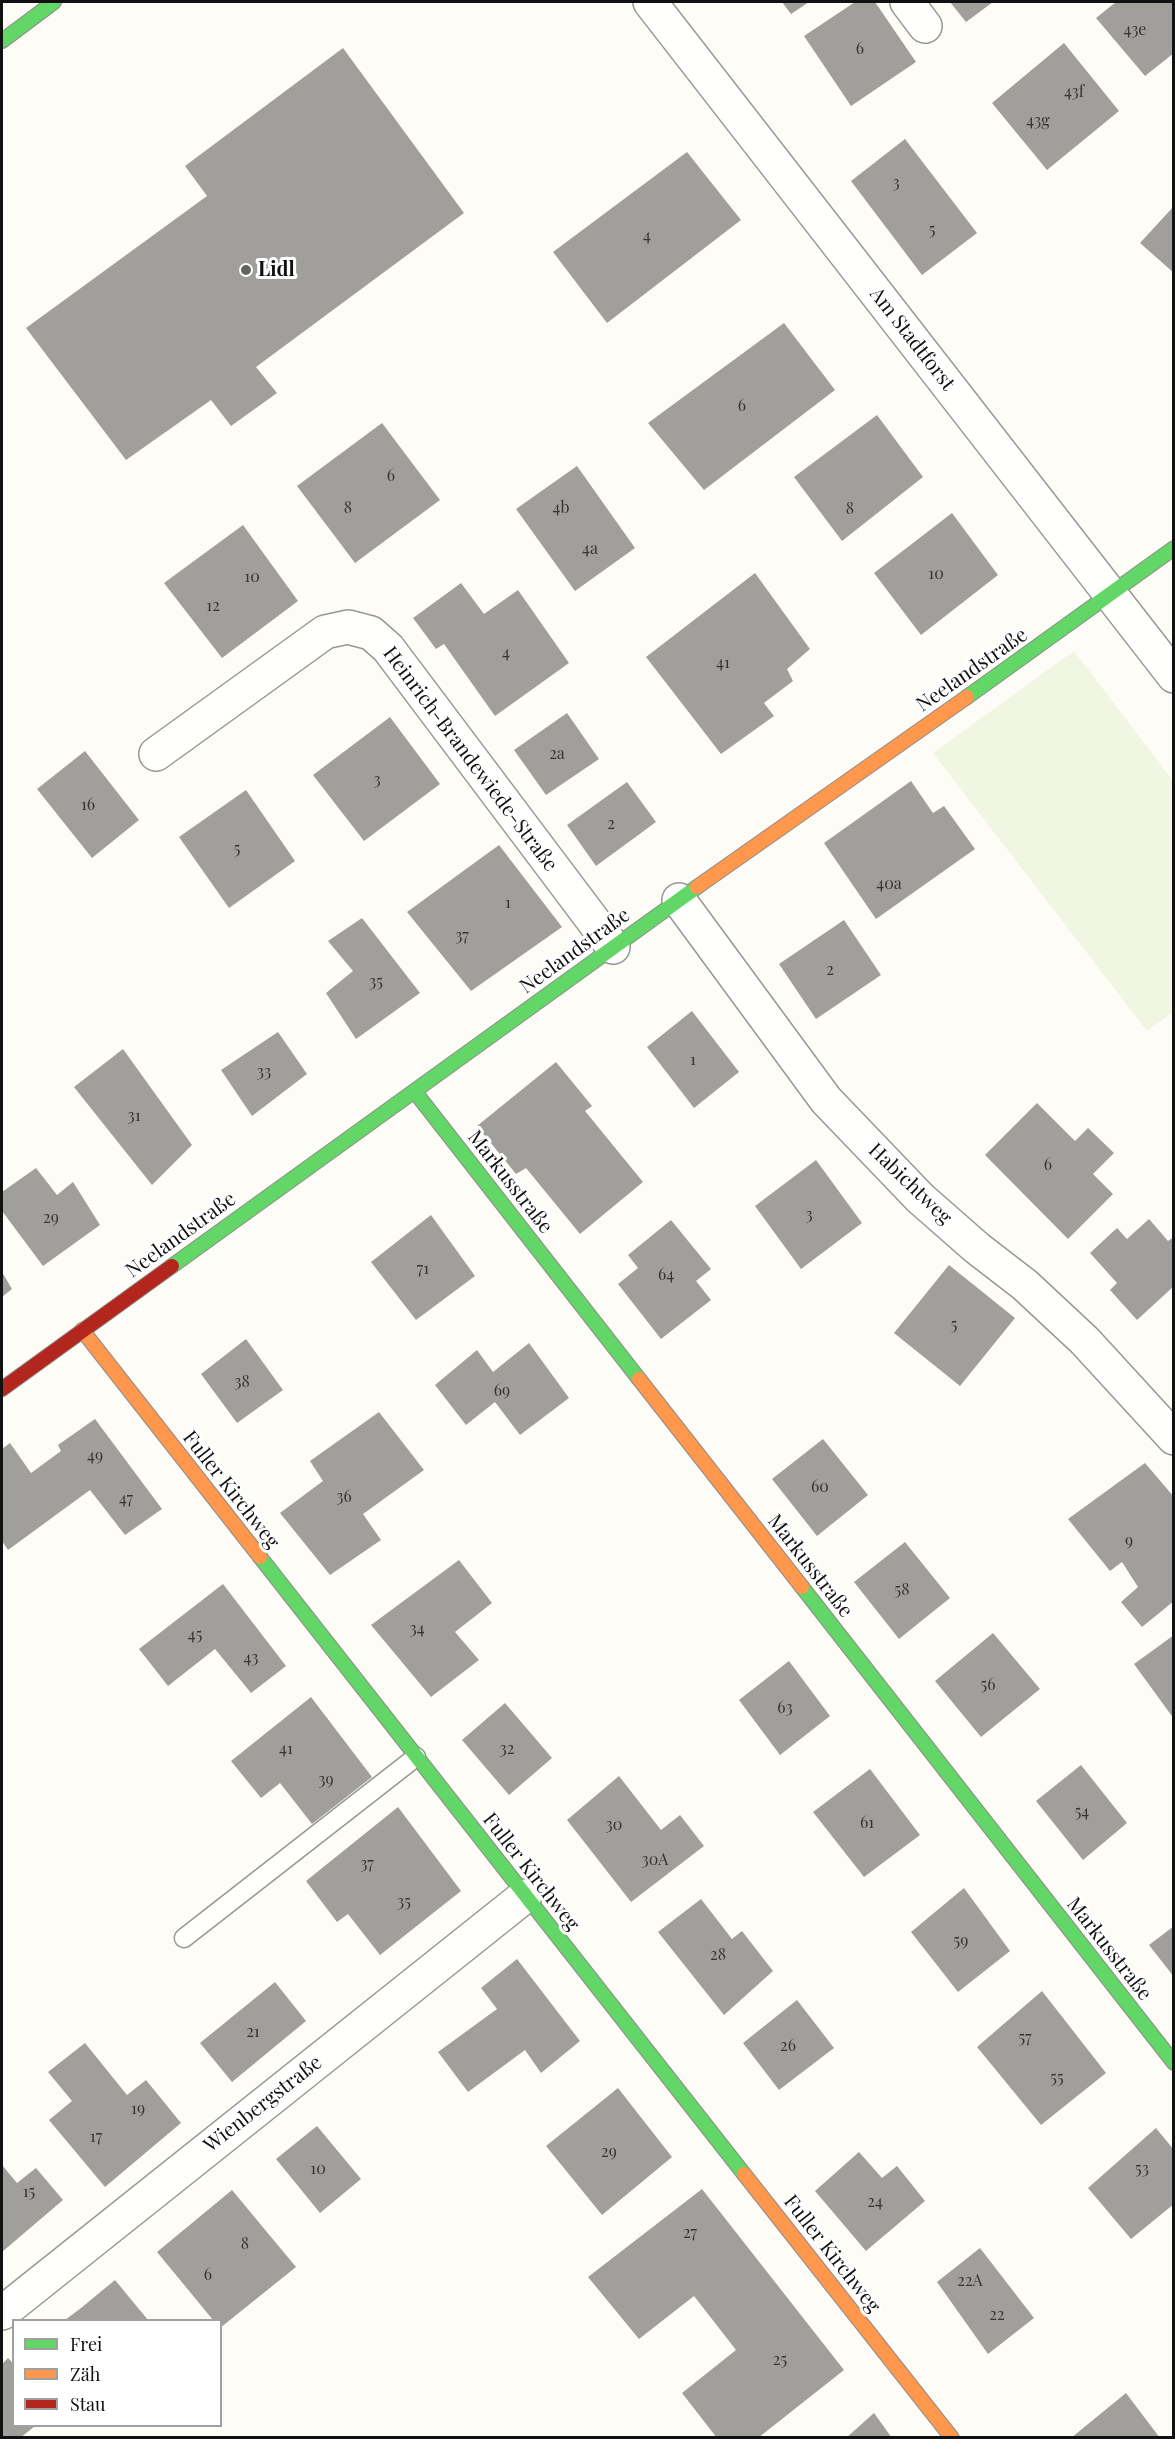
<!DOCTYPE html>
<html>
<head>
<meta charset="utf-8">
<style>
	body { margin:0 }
	#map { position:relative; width:1175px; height:2439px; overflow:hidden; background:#fdfcf7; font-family:"Playfair Display",serif }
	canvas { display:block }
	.frame { position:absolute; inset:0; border:3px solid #111; pointer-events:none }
	.legend { position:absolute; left:12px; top:2319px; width:210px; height:108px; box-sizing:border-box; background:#fff; border:2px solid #a0a0a0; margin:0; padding:8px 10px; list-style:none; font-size:18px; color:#111 }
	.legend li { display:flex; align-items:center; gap:12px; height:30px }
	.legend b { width:30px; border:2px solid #a0a0a0 }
</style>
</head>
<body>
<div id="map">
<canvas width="1175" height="2439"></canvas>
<div class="frame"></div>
<ul class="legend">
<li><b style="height:8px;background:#63d668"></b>Frei</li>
<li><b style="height:8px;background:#ff974d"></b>Zäh</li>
<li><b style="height:8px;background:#b3261e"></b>Stau</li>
</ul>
</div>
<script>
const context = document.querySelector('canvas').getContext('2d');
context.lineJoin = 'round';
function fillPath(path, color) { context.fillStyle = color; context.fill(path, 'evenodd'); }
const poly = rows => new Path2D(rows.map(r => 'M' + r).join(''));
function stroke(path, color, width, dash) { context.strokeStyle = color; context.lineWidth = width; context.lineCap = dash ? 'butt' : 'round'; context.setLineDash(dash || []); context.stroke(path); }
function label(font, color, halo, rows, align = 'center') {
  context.font = font + ' "Playfair Display",serif'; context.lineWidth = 6; context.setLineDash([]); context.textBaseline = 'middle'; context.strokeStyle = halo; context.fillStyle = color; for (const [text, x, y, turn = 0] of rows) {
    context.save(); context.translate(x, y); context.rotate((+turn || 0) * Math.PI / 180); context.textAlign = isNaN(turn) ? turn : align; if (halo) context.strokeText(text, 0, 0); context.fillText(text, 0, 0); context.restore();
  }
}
fillPath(poly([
	[1074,651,1173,781,1173,1012,1147,1031,933,753]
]), '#f0f6e1');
fillPath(poly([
	[782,2,809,2,791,14],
	[855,2,875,2,916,62,851,106,804,36],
	[950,2,993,2,966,22],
	[1116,2,1174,2,1174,53,1145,76,1096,18],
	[1064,43,1119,111,1047,170,992,103],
	[343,48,464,213,256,367,277,393,231,426,211,400,126,460,26,328,207,196,185,166],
	[905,139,977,233,922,275,851,181],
	[687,152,741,220,607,323,553,252],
	[1174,206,1174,273,1140,243],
	[784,323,835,390,704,490,648,423],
	[877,415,923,477,842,541,794,477],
	[382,423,440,500,355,563,297,486],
	[577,466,635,548,575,591,516,509],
	[952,513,998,575,921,635,874,573],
	[243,525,298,601,222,658,164,583],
	[755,573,810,649,787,669,793,681,764,703,774,716,721,754,646,657],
	[461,583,484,614,518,590,569,663,495,716,444,644,436,649,413,618],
	[567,713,599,759,546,795,514,750],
	[390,717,440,784,364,841,313,775],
	[85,751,139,820,92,858,37,789],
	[911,781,933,813,944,806,975,849,876,919,824,843],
	[627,782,656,822,596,866,567,825],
	[246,790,295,861,229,908,179,837],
	[499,845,562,927,471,991,407,912],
	[362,918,420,993,356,1039,326,993,353,971,328,941],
	[844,920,881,975,816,1019,779,964],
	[692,1011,739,1072,694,1108,647,1047],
	[278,1032,307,1074,252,1116,221,1070],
	[123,1049,192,1145,152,1185,74,1087],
	[556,1062,592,1106,585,1111,643,1182,580,1234,526,1168,516,1174,477,1126],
	[1037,1103,1075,1141,1088,1128,1114,1153,1093,1174,1113,1194,1068,1239,985,1155],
	[816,1160,862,1223,801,1269,755,1206],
	[36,1168,57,1195,73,1182,100,1225,43,1266,2,1211,2,1192],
	[431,1215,475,1276,416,1320,371,1262],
	[1149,1219,1168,1241,1174,1237,1174,1286,1137,1320,1110,1290,1117,1283,1090,1253,1117,1228,1127,1239],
	[671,1220,711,1269,696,1281,711,1300,661,1339,618,1284,638,1268,628,1255],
	[949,1265,1015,1318,960,1386,894,1333],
	[2,1272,12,1289,2,1297],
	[246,1339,283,1390,237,1423,201,1374],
	[529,1343,569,1398,520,1435,495,1402,466,1425,435,1385,477,1350,493,1372],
	[379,1412,424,1470,363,1514,381,1540,330,1575,280,1513,323,1481,310,1461],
	[95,1419,162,1509,125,1535,90,1490,8,1550,2,1541,2,1449,10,1443,31,1473,61,1451,58,1445],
	[823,1439,868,1495,817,1536,772,1479],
	[1145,1463,1174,1497,1174,1601,1142,1627,1121,1602,1138,1587,1122,1562,1110,1571,1068,1519],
	[905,1542,950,1598,899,1639,854,1582],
	[459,1560,492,1603,455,1632,479,1660,431,1697,371,1625],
	[223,1584,286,1666,251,1693,215,1649,168,1686,139,1649],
	[993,1633,1040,1689,981,1737,935,1681],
	[1174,1635,1174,1719,1134,1664],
	[789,1661,830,1716,780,1755,739,1700],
	[311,1697,372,1777,312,1824,280,1783,261,1798,231,1761],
	[505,1703,552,1758,509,1795,462,1740],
	[1081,1765,1127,1823,1083,1860,1036,1801],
	[870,1769,920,1835,864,1877,813,1812],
	[619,1776,661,1830,680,1815,704,1846,631,1902,567,1820],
	[398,1807,461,1891,380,1955,348,1914,337,1922,306,1881],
	[964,1888,1010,1951,958,1992,911,1932],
	[701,1899,732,1939,742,1931,773,1971,724,2015,658,1932],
	[1174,1926,1174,1977,1149,1945],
	[517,1959,580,2041,541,2073,525,2050,468,2092,438,2052,497,2009,481,1988],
	[275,1982,306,2021,232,2082,200,2043],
	[1042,1991,1106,2073,1041,2125,977,2047],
	[797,2000,834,2048,779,2090,743,2043],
	[85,2043,127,2095,146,2080,181,2123,105,2187,49,2120,72,2101,48,2072],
	[618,2088,672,2157,602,2215,546,2146],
	[317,2126,361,2179,320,2213,276,2159],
	[1156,2128,1174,2150,1174,2204,1131,2239,1088,2188],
	[859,2152,882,2178,897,2166,925,2201,866,2251,815,2191],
	[2,2165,17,2183,36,2168,63,2200,2,2252],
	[702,2189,844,2370,758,2438,717,2438,682,2393,736,2350,694,2296,639,2339,588,2277],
	[232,2190,296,2267,220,2328,220,2320,213,2320,157,2252],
	[980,2248,1034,2318,988,2354,937,2282],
	[115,2280,148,2320,65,2320,81,2308],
	[8,2358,14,2364,14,2426,35,2426,20,2438,2,2438,2,2364],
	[1126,2393,1160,2438,1071,2438],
	[874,2413,892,2438,846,2438]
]), '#a19f9c');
const lane = poly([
	[184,1938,416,1757]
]);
const street = poly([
	[650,2,1174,676],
	[907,2,925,26],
	[156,754,325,632,348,627,371,633,388,648,613,947],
	[679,900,826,1100,920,1198,977,1248,1025,1285,1085,1341,1174,1438],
	[2,2313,525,1896]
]);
const fast = poly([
	[2,41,54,2],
	[967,697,1174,548],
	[415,1092,639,1379],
	[172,1266,697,887],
	[260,1557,744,2174],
	[802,1587,1174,2063]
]);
const slow = poly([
	[697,887,967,697],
	[82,1330,260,1557],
	[639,1379,802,1587],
	[744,2174,952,2438]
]);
const jam = poly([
	[2,1389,172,1266]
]);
stroke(lane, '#979795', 21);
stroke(street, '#979795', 36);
stroke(fast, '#8e8d8b', 16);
stroke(slow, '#8e8d8b', 16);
stroke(jam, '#8e8d8b', 16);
stroke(lane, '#fffffe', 18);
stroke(street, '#fffffe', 33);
stroke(fast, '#63d668', 14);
stroke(slow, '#ff974d', 14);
stroke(jam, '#b3261e', 14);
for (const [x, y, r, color] of [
	[246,270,6,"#646362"]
]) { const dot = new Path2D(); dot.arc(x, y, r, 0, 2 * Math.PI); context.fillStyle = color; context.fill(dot); stroke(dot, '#fff', 2); }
label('16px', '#353434', null, [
	["43e",1135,30],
	["6",860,49],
	["43f",1074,92],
	["43g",1038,121],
	["3",896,183],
	["5",932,230],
	["4",647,236],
	["6",742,406],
	["6",391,476],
	["8",348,508],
	["4b",561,508],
	["8",850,509],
	["4a",590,549],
	["10",936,574],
	["10",252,577],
	["12",213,606],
	["4",506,653],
	["41",723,663],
	["2a",557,754],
	["3",377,780],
	["16",88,805],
	["2",611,824],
	["5",237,849],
	["40a",889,884],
	["1",508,903],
	["37",462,936],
	["2",830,970],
	["35",376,982],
	["1",693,1060],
	["33",264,1072],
	["31",134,1116],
	["6",1048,1165],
	["3",809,1215],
	["29",51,1218],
	["71",423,1269],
	["64",666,1275],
	["5",954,1325],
	["38",242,1382],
	["69",502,1391],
	["49",95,1456],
	["60",820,1487],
	["36",344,1497],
	["47",126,1499],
	["9",1129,1541],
	["58",902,1590],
	["34",417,1629],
	["45",195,1635],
	["43",251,1658],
	["56",988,1685],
	["63",785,1708],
	["41",286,1749],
	["32",507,1749],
	["39",326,1780],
	["54",1082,1812],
	["61",867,1823],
	["30",614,1825],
	["30A",655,1860],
	["37",367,1864],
	["35",404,1902],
	["59",961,1941],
	["28",718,1955],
	["21",253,2032],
	["57",1025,2038],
	["26",788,2046],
	["55",1057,2078],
	["19",138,2109],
	["17",96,2137],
	["29",609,2152],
	["10",318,2169],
	["53",1142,2169],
	["15",29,2192],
	["24",875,2202],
	["27",690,2233],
	["8",245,2244],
	["6",208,2275],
	["22A",970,2281],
	["22",997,2315],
	["25",780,2360]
]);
label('bold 20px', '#111', '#fff', [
	["Lidl",258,270]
], 'left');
label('20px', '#111', '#fff', [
	["Am Stadtforst",912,339,52],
	["Neelandstraße",972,670,-35],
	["Heinrich-Brandewiede-Straße",470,759,53],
	["Neelandstraße",575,951,-36],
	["Markusstraße",510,1182,52],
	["Habichtweg",910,1184,44],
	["Neelandstraße",181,1235,-36],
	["Fuller Kirchweg",231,1490,52],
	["Markusstraße",810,1566,52],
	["Fuller Kirchweg",531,1872,52],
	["Markusstraße",1109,1949,52],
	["Wienbergstraße",263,2104,-38],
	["Fuller Kirchweg",832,2254,52]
]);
</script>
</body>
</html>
